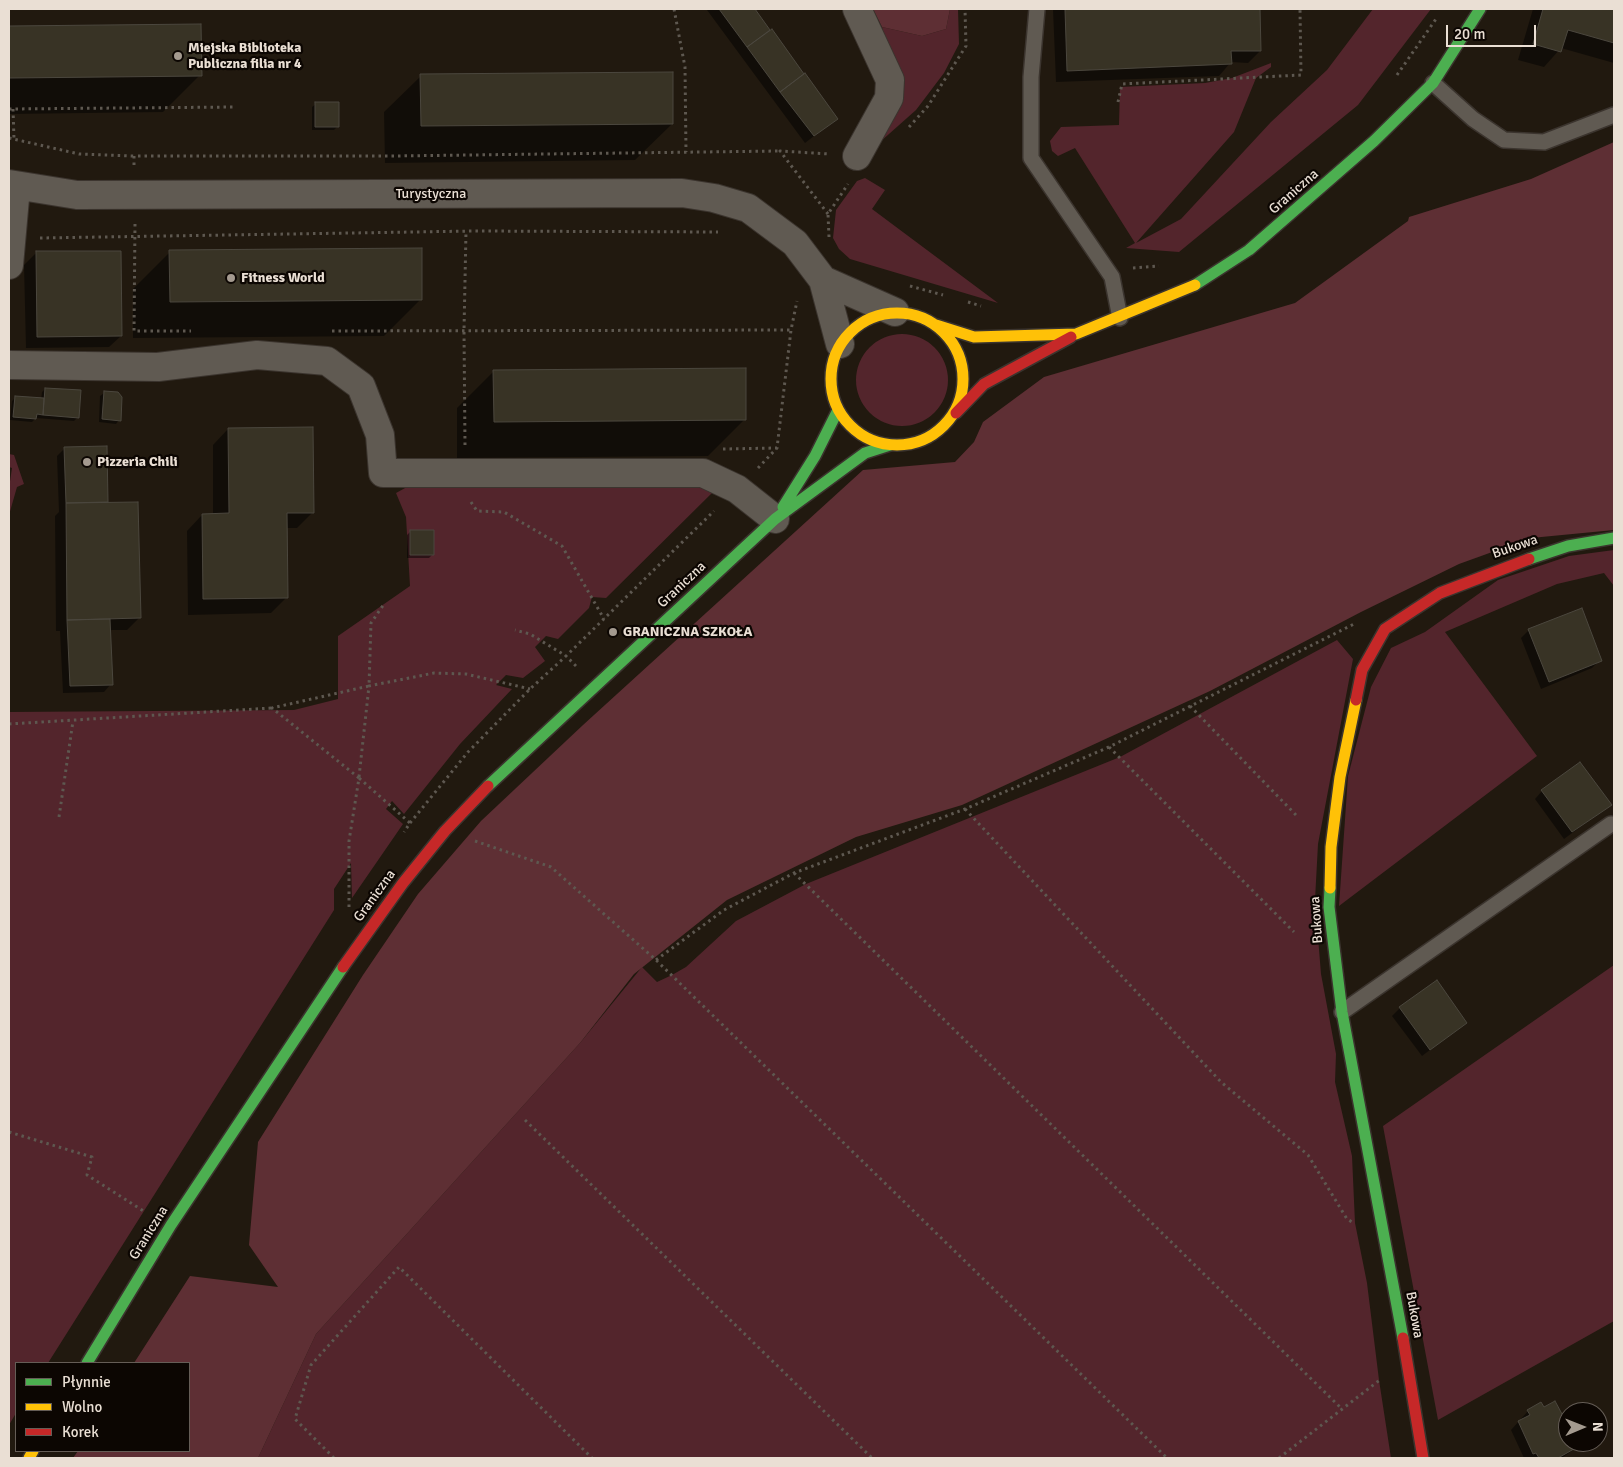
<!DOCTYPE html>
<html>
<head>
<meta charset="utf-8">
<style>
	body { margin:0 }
	#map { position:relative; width:1623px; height:1467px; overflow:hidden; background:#21190f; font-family:Signika,sans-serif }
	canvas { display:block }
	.frame { position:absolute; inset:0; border:10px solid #eadfd4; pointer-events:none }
	.legend { position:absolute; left:15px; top:1362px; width:175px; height:90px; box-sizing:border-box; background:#0c0602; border:1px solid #655d56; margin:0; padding:6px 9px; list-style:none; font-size:15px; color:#eadfd4 }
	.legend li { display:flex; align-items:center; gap:10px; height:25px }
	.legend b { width:25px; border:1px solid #655d56 }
	.north { position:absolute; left:1558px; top:1402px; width:50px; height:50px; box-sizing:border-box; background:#0c0602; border:1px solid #655d56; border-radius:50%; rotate:89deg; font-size:14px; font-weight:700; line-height:20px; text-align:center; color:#eadfd4 }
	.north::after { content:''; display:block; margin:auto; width:18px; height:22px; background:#a49a8f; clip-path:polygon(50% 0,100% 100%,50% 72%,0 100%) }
	.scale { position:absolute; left:1446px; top:25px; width:90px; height:22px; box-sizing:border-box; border:2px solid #eadfd4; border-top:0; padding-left:6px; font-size:15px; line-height:18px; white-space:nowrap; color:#eadfd4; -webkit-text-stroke:4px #0c0602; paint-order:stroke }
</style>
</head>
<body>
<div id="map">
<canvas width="1623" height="1467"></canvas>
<div class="frame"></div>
<ul class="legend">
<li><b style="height:6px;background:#4caf50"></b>Płynnie</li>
<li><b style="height:6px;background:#ffc107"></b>Wolno</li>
<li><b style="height:6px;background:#c62828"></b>Korek</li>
</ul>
<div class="north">N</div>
<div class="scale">20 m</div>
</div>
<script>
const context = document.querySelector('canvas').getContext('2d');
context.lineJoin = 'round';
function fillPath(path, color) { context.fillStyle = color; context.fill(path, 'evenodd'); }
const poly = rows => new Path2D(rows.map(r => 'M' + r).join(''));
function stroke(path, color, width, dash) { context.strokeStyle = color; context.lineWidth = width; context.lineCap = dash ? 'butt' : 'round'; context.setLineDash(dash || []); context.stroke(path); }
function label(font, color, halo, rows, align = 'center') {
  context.font = font + ' Signika,sans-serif'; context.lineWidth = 4.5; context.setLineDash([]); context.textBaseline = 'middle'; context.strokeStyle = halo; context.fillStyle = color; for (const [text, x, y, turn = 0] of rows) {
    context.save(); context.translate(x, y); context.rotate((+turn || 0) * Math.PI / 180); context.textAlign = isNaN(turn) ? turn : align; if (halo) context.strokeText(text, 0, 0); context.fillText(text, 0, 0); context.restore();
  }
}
fillPath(poly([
	[950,9,958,9,959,44,944,73,916,110,880,142,887,47,882,27,922,36,946,29],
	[1373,9,1431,9,1358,105,1179,252,1126,248,1135,243,1075,148,1058,156,1052,151,1050,141,1061,127,1119,125,1120,87,1205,83,1232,78,1271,63,1271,67,1256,78,1234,132,1136,243,1181,219,1271,122,1327,70],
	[865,178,885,190,872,209,998,303,850,259,839,249,833,238,836,210,857,181],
	'856 380a46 46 0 1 1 92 0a46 46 0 1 1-92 0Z',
	[9,454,14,455,24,484,17,487,9,515,9,488,12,468,9,467],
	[683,480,714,491,606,598,592,597,589,608,558,639,546,636,535,647,545,661,523,678,506,675,496,685,512,689,460,744,404,814,392,801,386,809,403,824,352,898,351,863,334,889,334,910,48,1363,16,1363,16,1413,9,1425,9,712,294,710,338,699,338,636,410,586,406,517,396,493,416,482],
	[1614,550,1614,586,1604,573,1557,584,1445,632,1537,756,1339,906,1348,776,1371,687,1391,648,1425,632,1498,580,1569,556],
	[1337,640,1353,659,1318,844,1315,900,1321,974,1336,1054,1335,1082,1352,1156,1355,1223,1367,1283,1379,1380,1391,1458,258,1458,316,1334,580,1043,642,967,657,982,672,975,686,967,736,921,806,884,1120,757],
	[1614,965,1614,1321,1438,1420,1383,1126]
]), '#53252c');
fillPath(poly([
	[873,9,950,9,946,29,922,36,882,27],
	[1614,142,1614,530,1531,538,1459,564,1361,612,1210,691,962,805,856,837,727,900,634,974,580,1043,316,1334,258,1458,73,1458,78,1451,189,1451,189,1363,134,1363,190,1276,278,1287,249,1245,258,1142,363,975,418,894,481,821,583,725,863,470,955,462,974,442,983,422,1044,377,1295,303,1408,221,1409,217,1531,179]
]), '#5e2f34');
fillPath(poly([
	[709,9,754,9,836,119,805,143,707,10],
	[1053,9,1259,9,1260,51,1248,63,1231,62,1219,76,1056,82],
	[1533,9,1614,9,1614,63,1561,48,1544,67,1518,60],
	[199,25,200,75,163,112,9,114,9,27],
	[421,76,672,124,635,160,385,163,384,112],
	[316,104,338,126,334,130,312,130,312,107],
	[170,252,421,299,384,336,133,338,133,289],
	[36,253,121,336,109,347,26,348,24,265],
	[494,371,745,419,708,456,457,458,457,408],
	[45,389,78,417,74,421,36,418,32,422,10,420,12,401,16,397,41,400,42,392],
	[104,393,119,420,116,424,99,422,100,396],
	[228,429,313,512,297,528,286,528,287,597,271,613,188,615,187,531,202,515,213,515,213,445],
	[65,448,107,501,104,504,139,618,127,630,110,630,111,684,104,692,63,693,60,631,56,631,55,516,59,512,57,456],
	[410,532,433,554,429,558,407,558,407,535],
	[1529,630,1600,660,1592,668,1541,689,1521,638],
	[1542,791,1610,805,1564,839,1535,799],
	[1400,1008,1465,1023,1422,1056,1392,1016],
	[1544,1408,1562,1416,1568,1413,1568,1442,1578,1442,1580,1445,1562,1458,1524,1458,1511,1430,1528,1411]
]), '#0007');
const building = poly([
	[719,9,755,9,770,30,747,47,719,9],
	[1065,9,1260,9,1261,51,1231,51,1232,64,1067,71,1065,9],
	[1543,9,1614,9,1614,43,1568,30,1561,52,1533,44,1543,9],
	[201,24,202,76,9,78,9,26,201,24],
	[772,29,804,74,780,92,747,47,772,29],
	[673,72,673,124,421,126,420,74,673,72],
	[805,73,838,119,814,136,780,92,805,73],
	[315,102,339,102,339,127,315,127,315,102],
	[422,248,422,300,170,302,169,250,422,248],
	[36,251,121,251,122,336,37,337,36,251],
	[746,368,746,420,494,422,493,370,746,368],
	[45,388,81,390,79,418,43,415,45,388],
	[104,391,118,392,122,397,121,421,102,419,104,391],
	[15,396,44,398,43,415,37,414,36,419,13,417,15,396],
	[313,427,314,513,287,513,288,598,203,599,202,514,229,513,228,428,313,427],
	[107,446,108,502,66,503,64,447,107,446],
	[138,502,141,618,67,620,66,503,138,502],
	[410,530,434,530,434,555,410,555,410,530],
	[1582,608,1602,661,1549,682,1528,629,1582,608],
	[110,619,113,685,70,686,67,620,110,619],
	[1580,762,1612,805,1572,832,1541,790,1580,762],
	[1437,980,1467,1023,1430,1050,1399,1007,1437,980],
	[1555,1401,1562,1414,1569,1410,1570,1412,1568,1412,1568,1442,1580,1442,1581,1445,1558,1458,1539,1458,1536,1453,1533,1454,1518,1421,1530,1415,1527,1410,1541,1402,1544,1407,1555,1401]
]);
fillPath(building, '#383325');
stroke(building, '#4b473e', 1);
const lane = poly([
	[1037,9,1031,77,1031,158,1112,277,1120,318],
	[1433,83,1473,119,1504,140,1544,142,1614,115],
	[1342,1012,1611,824]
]);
const street = poly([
	[857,9,890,80,889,98,857,156],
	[9,184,77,195,682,193,714,198,748,208,795,243,823,280,840,344],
	[9,265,16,187],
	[823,280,895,312],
	[9,365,158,367,257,355,327,361,361,386,380,435,383,473,703,473,737,489,775,519]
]);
const fast = poly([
	[1195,285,1249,250,1374,141,1433,83,1480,9],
	[783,507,815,456,838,410],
	[1529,559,1568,546,1614,538],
	[488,786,775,519,865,453,890,445],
	[1330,888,1329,907,1342,1012,1403,1338],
	[87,1363,171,1225,343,967]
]);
const slow = poly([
	'831 379a66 66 0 1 1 132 0a66 66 0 1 1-132 0Z',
	[936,325,974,337,1076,334,1195,285],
	[1330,888,1331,847,1340,777,1356,700],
	[29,1458,33,1451]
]);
const jam = poly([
	[956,413,984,384,1071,337],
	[1356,700,1362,670,1385,629,1440,593,1529,559],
	[343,967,403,883,445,831,488,786],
	[1403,1338,1423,1458]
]);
stroke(lane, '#3b342e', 18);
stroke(street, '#3b342e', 30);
stroke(fast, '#3b342e', 14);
stroke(slow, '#3b342e', 14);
stroke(jam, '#3b342e', 14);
stroke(poly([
	[674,9,685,67,686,152],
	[1397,75,1436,19],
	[1118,102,1122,84,1301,75,1300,9],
	[9,109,236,107],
	[13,109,14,139],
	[909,127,928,106,966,46,965,9],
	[9,138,79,154,134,156],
	[134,165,134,156,391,156,780,151],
	[828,214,780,151,830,154],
	[135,224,134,331,191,331],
	[829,237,828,214,848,184],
	[40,238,475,231,718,232],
	[1133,268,1159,266],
	[910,286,943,295],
	[968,302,981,306],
	[332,331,791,330],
	[465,445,464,331,466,231],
	[723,449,777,448],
	[758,468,777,448,791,330,797,301],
	[471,502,477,511,504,512,562,546,604,619],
	[576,666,566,656,714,511],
	[1190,706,1296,815],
	[9,724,272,708],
	[1109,747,1294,932],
	[359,777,369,686,434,673,466,674,530,689],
	[359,778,272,708,369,686,371,623,384,604],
	[965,809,1221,1082,1308,1155,1347,1219,1352,1222],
	[59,817,73,721],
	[410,823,468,752,530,689,566,656,530,634,515,630],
	[475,841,551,867,656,960,1167,1458],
	[794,873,1342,1409],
	[349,907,349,841,359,778,410,823,404,832],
	[656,960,724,910,794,873,965,809,1109,747,1354,624],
	[525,1120,872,1458],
	[9,1132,92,1157,87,1175,145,1212],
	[334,1458,295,1419,311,1365,399,1267,592,1458],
	[1279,1458,1381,1379]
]), '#5e5850', 3, [2.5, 4]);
stroke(lane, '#605a52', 15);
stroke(street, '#605a52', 28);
stroke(fast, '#4caf50', 11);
stroke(slow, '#ffc107', 11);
stroke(jam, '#c62828', 11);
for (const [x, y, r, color] of [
	[178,56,5,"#a49a8f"],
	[231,278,5,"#a49a8f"],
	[87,462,5,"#a49a8f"],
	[613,632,5,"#a49a8f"]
]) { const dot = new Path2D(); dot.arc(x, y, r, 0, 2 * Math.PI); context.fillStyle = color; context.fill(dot); stroke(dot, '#0c0602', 2); }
label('bold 14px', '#eadfd4', '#0c0602', [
	["Miejska Biblioteka",188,48],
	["Publiczna filia nr 4",188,64],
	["Fitness World",241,278],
	["Pizzeria Chili",97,462],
	["GRANICZNA SZKOŁA",623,632]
], 'left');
label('14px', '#eadfd4', '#0c0602', [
	["Graniczna",1294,192,-41],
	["Turystyczna",431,194],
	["Bukowa",1515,547,-19],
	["Graniczna",682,585,-43],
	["Graniczna",375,896,-54],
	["Bukowa",1317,920,-94],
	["Graniczna",149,1233,-58],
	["Bukowa",1414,1315,80]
]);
</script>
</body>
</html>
